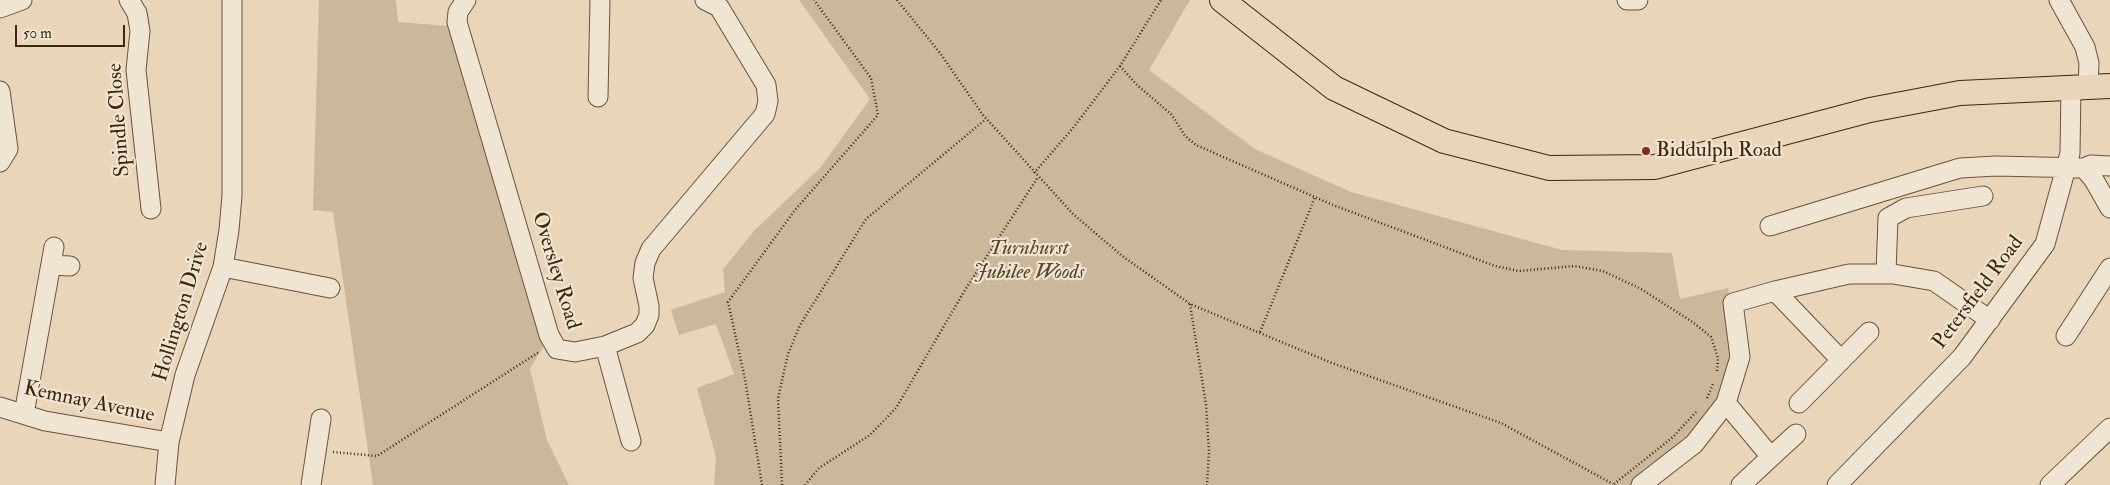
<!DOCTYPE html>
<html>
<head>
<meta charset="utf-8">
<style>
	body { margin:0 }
	#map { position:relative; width:2110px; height:485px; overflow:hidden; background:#e8d5ba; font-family:"IM FELL Double Pica",serif }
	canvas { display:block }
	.scale { position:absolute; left:15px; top:25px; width:110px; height:22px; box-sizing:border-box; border:2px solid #3f280a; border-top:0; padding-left:6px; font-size:15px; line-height:18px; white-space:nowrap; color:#3f280a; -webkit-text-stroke:4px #f0e4d2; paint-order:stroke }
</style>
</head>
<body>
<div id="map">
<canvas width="2110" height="485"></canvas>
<div class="scale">50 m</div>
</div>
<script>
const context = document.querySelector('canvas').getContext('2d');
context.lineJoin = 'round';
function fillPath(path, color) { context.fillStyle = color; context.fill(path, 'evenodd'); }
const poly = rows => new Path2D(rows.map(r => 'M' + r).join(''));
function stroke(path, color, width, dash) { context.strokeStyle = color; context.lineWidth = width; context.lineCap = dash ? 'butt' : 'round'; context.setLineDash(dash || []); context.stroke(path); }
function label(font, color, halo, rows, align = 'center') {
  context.font = font + ' "IM FELL Double Pica",serif'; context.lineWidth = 4.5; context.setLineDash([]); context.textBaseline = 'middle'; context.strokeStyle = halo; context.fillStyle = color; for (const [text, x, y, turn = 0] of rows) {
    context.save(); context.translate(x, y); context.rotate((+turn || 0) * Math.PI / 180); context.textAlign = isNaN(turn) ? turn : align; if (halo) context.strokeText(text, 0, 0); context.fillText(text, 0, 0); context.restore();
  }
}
fillPath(poly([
	[319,0,396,0,398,22,448,26,544,346,530,369,547,440,569,485,373,485,333,212,313,210],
	[799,0,1190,0,1149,70,1255,149,1351,192,1562,250,1672,253,1680,299,1728,288,1740,357,1726,403,1641,485,714,485,716,457,697,388,734,374,716,324,679,335,671,310,725,292,723,269,754,231,821,167,870,99]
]), '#cbb89c');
const minor = poly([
	[129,0,137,13,140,31,136,70,151,209],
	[466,0,458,12,457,22,549,335,557,349,575,352,605,346,637,333,645,325,649,315,649,306,643,278,645,263,651,249,765,114,768,101,766,85,719,7,705,0],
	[1627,0,1638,0],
	[2059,0,2085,47,2089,63,2088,85],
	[0,8,22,0],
	[0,91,8,149,0,162],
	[598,97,600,0],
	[2084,168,2091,165,2110,166],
	[1770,226,1960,168,1996,166,2084,168,2094,180,2110,208],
	[51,265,70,266],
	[223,267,330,288],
	[1886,273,1888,218,1906,208,1983,196],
	[1775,291,1841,360],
	[2066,336,2110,268],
	[605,346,631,441],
	[1726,403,1771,457,1741,485],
	[1799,403,1869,332],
	[0,407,45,421,169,442],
	[24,414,54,247],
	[1771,457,1796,434],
	[165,485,169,442,185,375,223,267,229,230,232,196,232,0],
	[311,485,321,419],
	[1641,485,1694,444,1726,403,1740,357,1733,303,1775,291,1849,274,1893,274,1934,281,1990,320],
	[1837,485,1962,357,2045,244,2070,153,2071,86],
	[2050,485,2110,428]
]);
const major = poly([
	[1222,0,1334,88,1444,141,1549,168,1655,167,1870,110,1960,93,2110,86]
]);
stroke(minor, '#695336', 21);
stroke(major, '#3f280a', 26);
stroke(poly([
	[897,0,940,53,983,115,1073,214,1121,255,1190,304,1332,363,1501,423,1613,484],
	[1120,66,1136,84,1172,115,1185,136,1196,145,1333,205,1495,266,1519,271,1574,266,1603,271,1641,289,1694,323,1711,337,1718,358,1717,372],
	[1034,173,1073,128,1120,66,1161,0],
	[1190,304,1206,405,1209,452,1207,485],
	[1260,332,1315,197],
	[1707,398,1713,384],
	[333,452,377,456,539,352],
	[1614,484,1673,437,1696,412],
	[762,485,745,379,728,302,795,210,878,115,871,78,814,0],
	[782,485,778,398,788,354,800,325,866,219,986,119],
	[805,485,819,468,870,435,896,408,965,290,1038,177]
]), '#3f280a', 2.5, [1, 2.5]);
stroke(minor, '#f0e4d2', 19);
stroke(major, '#e8d5ba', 24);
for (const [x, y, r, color] of [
	[1646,151,5,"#8f2418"]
]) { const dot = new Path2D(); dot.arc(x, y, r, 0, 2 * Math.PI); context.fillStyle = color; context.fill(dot); stroke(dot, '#f0e4d2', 2); }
label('21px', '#3f280a', '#f0e4d2', [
	["Spindle Close",120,120,-94],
	["Oversley Road",555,271,73],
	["Petersfield Road",1979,293,-53],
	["Hollington Drive",182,312,-73],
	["Kemnay Avenue",89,403,12]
]);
label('21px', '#3f280a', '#f0e4d2', [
	["Biddulph Road",1656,151]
], 'left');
label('italic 21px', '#5b4527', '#f0e4d2', [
	["Turnhurst",1029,249],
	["Jubilee Woods",1029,273]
]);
</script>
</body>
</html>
